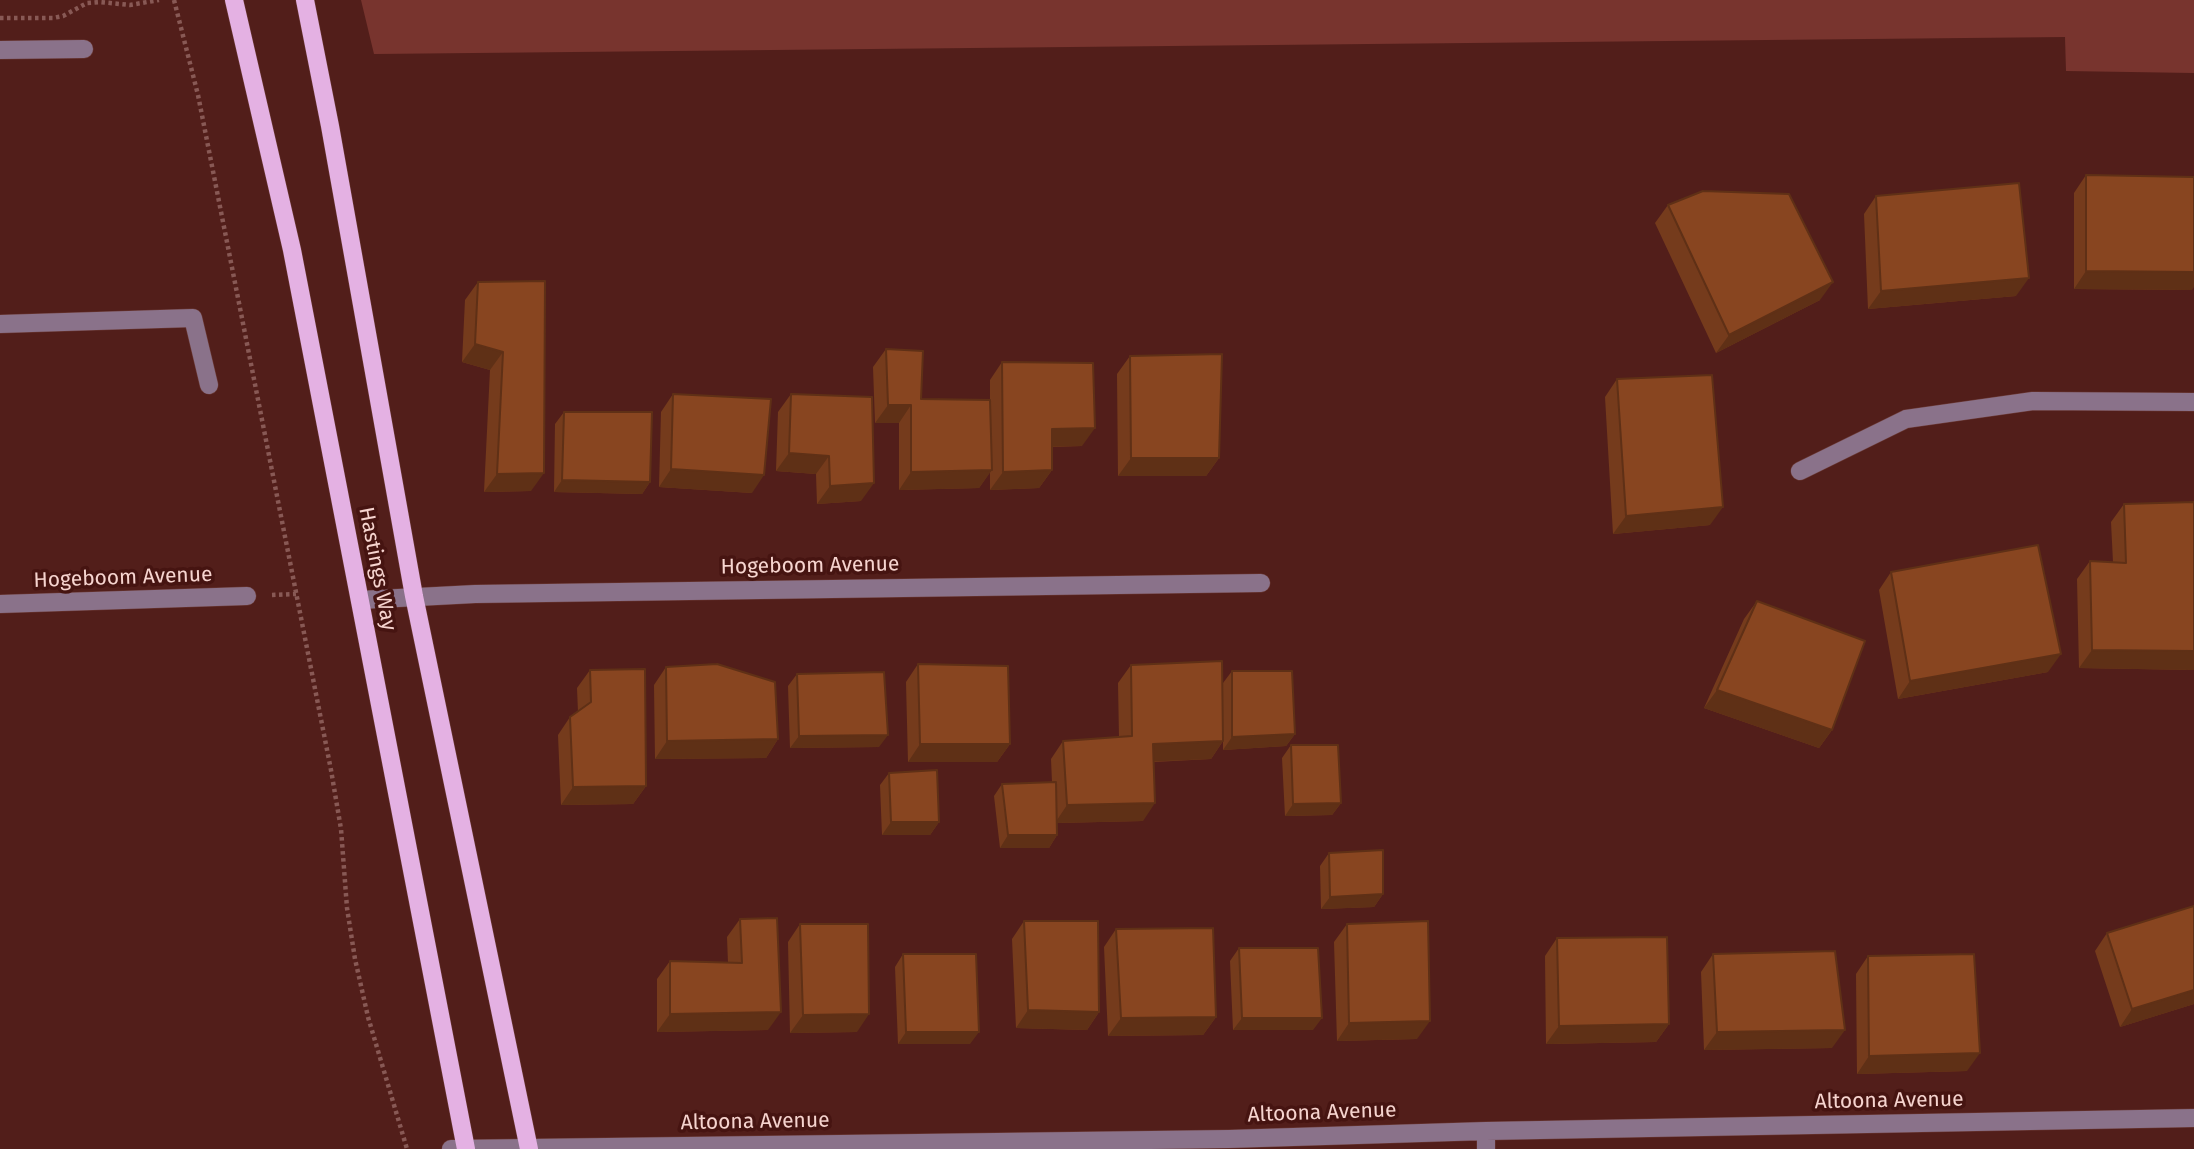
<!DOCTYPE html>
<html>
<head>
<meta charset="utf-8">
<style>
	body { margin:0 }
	canvas { display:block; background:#521e1a }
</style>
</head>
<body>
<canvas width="2194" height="1149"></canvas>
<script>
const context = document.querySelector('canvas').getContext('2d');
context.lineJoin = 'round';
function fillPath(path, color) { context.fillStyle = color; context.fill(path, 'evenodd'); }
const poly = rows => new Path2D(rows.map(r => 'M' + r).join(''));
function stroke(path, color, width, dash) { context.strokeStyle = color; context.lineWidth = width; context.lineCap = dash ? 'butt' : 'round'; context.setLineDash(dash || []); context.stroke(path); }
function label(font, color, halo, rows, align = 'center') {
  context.font = font + ' "Fira Sans",sans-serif'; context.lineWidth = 7; context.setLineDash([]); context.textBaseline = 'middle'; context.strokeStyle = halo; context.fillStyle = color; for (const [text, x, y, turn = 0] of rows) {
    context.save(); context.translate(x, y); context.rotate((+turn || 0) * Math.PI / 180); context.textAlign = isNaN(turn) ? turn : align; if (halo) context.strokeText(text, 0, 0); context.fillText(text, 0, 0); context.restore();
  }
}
fillPath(poly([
	[361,0,2194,0,2194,73,2066,71,2065,37,374,54]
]), '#78342e');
const minor = poly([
	[0,50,84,49],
	[0,324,193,318,209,385],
	[1800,471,1906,419,2033,401,2194,402],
	[360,600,475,594,1261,583],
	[0,604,247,596],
	[451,1149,1229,1139,1486,1131,2194,1118],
	[1486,1149,1486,1131]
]);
const major = poly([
	[234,0,292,250,466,1149],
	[305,0,330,126,414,596,529,1149]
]);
stroke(minor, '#6c3b37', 19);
stroke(major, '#6c3b37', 19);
stroke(poly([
	[174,0,198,95,331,770,341,829,347,908,355,959,368,1017,407,1149],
	[0,18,53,18,63,16,87,3,100,2,130,5,159,0],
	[272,595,296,594]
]), '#885955', 4.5, [3.5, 3.5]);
stroke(minor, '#8a728a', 18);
stroke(major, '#e4b1e3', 18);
fillPath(poly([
	[2086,175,2192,290,2074,289,2074,193],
	[1876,196,2016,296,1868,309,1864,214],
	[1668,205,1820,300,1716,353,1655,223],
	[545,281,531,491,484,492,490,370,462,362,465,300,478,282],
	[886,349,921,399,990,400,990,380,1002,362,1082,446,1052,447,1052,470,1039,488,990,490,990,472,979,488,899,490,899,423,875,423,873,367],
	[1130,356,1219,458,1206,476,1118,476,1117,374],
	[1617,379,1710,525,1613,534,1605,397],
	[673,394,752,493,659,487,661,412],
	[791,394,861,501,817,504,816,474,776,471,778,412],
	[564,412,650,482,642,494,554,492,555,424],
	[2194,502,2194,670,2079,668,2077,579,2090,561,2113,562,2111,522,2124,504],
	[1891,572,2048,672,1898,699,1879,590],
	[1757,601,1832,730,1819,748,1704,708,1744,619],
	[918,664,1010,744,997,762,908,762,906,682],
	[1131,665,1223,724,1223,683,1232,671,1295,734,1286,746,1223,750,1223,741,1211,759,1154,762,1143,821,1057,823,1057,835,1049,848,1000,848,994,796,1002,784,1052,782,1051,759,1063,741,1119,737,1118,683],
	[666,667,778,739,766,758,655,759,654,685],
	[590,670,646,786,633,804,561,805,558,735,570,717,578,712,577,688],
	[797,674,879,747,790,748,788,686],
	[1291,745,1341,803,1332,815,1285,816,1282,758],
	[889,773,939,822,930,835,882,835,880,785],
	[1329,853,1383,894,1374,907,1321,909,1320,866],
	[740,919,768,1030,657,1032,657,979,670,961,728,963,727,937],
	[1024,921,1099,1012,1087,1030,1016,1028,1012,939],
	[800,924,857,1032,790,1033,788,942],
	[1347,924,1417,1039,1337,1041,1334,942],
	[1116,929,1216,1017,1203,1035,1108,1036,1104,947],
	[2107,933,2194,1004,2120,1027,2095,951],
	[1557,938,1669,1024,1656,1042,1546,1044,1545,956],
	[1239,948,1313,1030,1233,1030,1230,961],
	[903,954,970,1044,898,1044,895,967],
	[1713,954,1832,1048,1704,1050,1701,972],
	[1868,956,1967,1071,1857,1074,1856,974]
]), '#753b1c');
fillPath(poly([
	[2086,271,2194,272,2194,287,2192,290,2074,289],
	[2029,278,2016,296,1868,309,1881,291],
	[1833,282,1820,300,1716,353,1729,335],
	[475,344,503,352,490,370,462,362],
	[888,405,911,405,899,423,875,423],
	[1095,428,1082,446,1039,447,1052,429],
	[789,453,829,456,816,474,776,471],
	[1131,458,1219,458,1206,476,1118,476],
	[671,469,764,475,752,493,659,487],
	[992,470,979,488,899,490,911,472],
	[1052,470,1039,488,990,490,1003,472],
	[544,473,531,491,484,492,497,474],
	[562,480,650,482,642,494,554,492],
	[874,483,861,501,817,504,830,486],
	[1723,507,1710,525,1613,534,1626,516],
	[2092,650,2194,651,2194,670,2079,668],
	[2061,654,2048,672,1898,699,1910,681],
	[1717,690,1832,730,1819,748,1704,708],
	[1295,734,1286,746,1223,750,1232,737],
	[888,735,879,747,790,748,799,736],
	[778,739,766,758,655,759,667,741],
	[1223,741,1211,759,1140,762,1153,744],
	[920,744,1010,744,997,762,908,762],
	[646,786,633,804,561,805,573,787],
	[1155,803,1143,821,1055,823,1067,805],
	[1341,803,1332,815,1285,816,1293,804],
	[891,822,939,822,930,835,882,835],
	[1008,835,1057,835,1049,848,1000,848],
	[1383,894,1374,907,1321,909,1330,897],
	[2194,990,2194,1004,2120,1027,2132,1009],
	[1028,1010,1099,1012,1087,1030,1016,1028],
	[781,1012,768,1030,657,1032,670,1014],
	[869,1014,857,1032,790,1033,803,1015],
	[1216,1017,1203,1035,1108,1036,1121,1018],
	[1242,1018,1322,1018,1313,1030,1233,1030],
	[1430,1021,1417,1039,1337,1041,1349,1023],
	[1669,1024,1656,1042,1546,1044,1559,1026],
	[1845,1030,1832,1048,1704,1050,1717,1032],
	[906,1032,979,1032,970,1044,898,1044],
	[1980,1053,1967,1071,1857,1074,1869,1056]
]), '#5f3016');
const building = poly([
	[2086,175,2194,177,2194,272,2086,271,2086,175],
	[2019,183,2029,278,1881,291,1876,196,2019,183],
	[1703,191,1789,194,1833,282,1729,335,1668,205,1703,191],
	[545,281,544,473,497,474,503,352,475,344,478,282,545,281],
	[886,349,923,351,921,399,990,400,992,470,911,472,911,405,888,405,886,349],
	[1222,354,1219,458,1131,458,1130,356,1222,354],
	[1002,362,1093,363,1095,428,1052,429,1052,470,1003,472,1002,362],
	[1712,375,1723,507,1626,516,1617,379,1712,375],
	[673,394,771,399,764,475,671,469,673,394],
	[791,394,872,397,874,483,830,486,829,456,789,453,791,394],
	[564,412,652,412,650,482,562,480,564,412],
	[2194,502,2194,651,2092,650,2090,561,2126,563,2124,504,2194,502],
	[2038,545,2061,654,1910,681,1891,572,2038,545],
	[1757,601,1865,641,1832,730,1717,690,1757,601],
	[1222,661,1223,741,1153,744,1155,803,1067,805,1063,741,1132,736,1131,665,1222,661],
	[717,664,775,682,778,739,667,741,666,667,717,664],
	[918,664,1008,666,1010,744,920,744,918,664],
	[645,669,646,786,573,787,570,717,591,702,590,670,645,669],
	[1232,671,1292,671,1295,734,1232,737,1232,671],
	[884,672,888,735,799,736,797,674,884,672],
	[1291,745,1338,745,1341,803,1293,804,1291,745],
	[937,770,939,822,891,822,889,773,937,770],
	[1056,782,1057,835,1008,835,1002,784,1056,782],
	[1383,850,1383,894,1330,897,1329,853,1383,850],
	[2194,906,2194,990,2132,1009,2107,933,2194,906],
	[777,918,781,1012,670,1014,670,961,742,963,740,919,777,918],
	[1024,921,1098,921,1099,1012,1028,1010,1024,921],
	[1428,921,1430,1021,1349,1023,1347,924,1428,921],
	[800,924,868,924,869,1014,803,1015,800,924],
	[1213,928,1216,1017,1121,1018,1116,929,1213,928],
	[1667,937,1669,1024,1559,1026,1557,938,1667,937],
	[1239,948,1318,948,1322,1018,1242,1018,1239,948],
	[1835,951,1845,1030,1717,1032,1713,954,1835,951],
	[903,954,976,954,979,1032,906,1032,903,954],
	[1974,954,1980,1053,1869,1056,1868,956,1974,954]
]);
fillPath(building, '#884520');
stroke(building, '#5f3016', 2);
label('21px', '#f6d4cf', '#461411', [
	["Hogeboom Avenue",810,566,-1],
	["Hastings Way",377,569,79],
	["Hogeboom Avenue",123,578,-2],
	["Altoona Avenue",1889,1101,-1],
	["Altoona Avenue",1322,1113,-2],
	["Altoona Avenue",755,1122,-1]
]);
</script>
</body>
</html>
